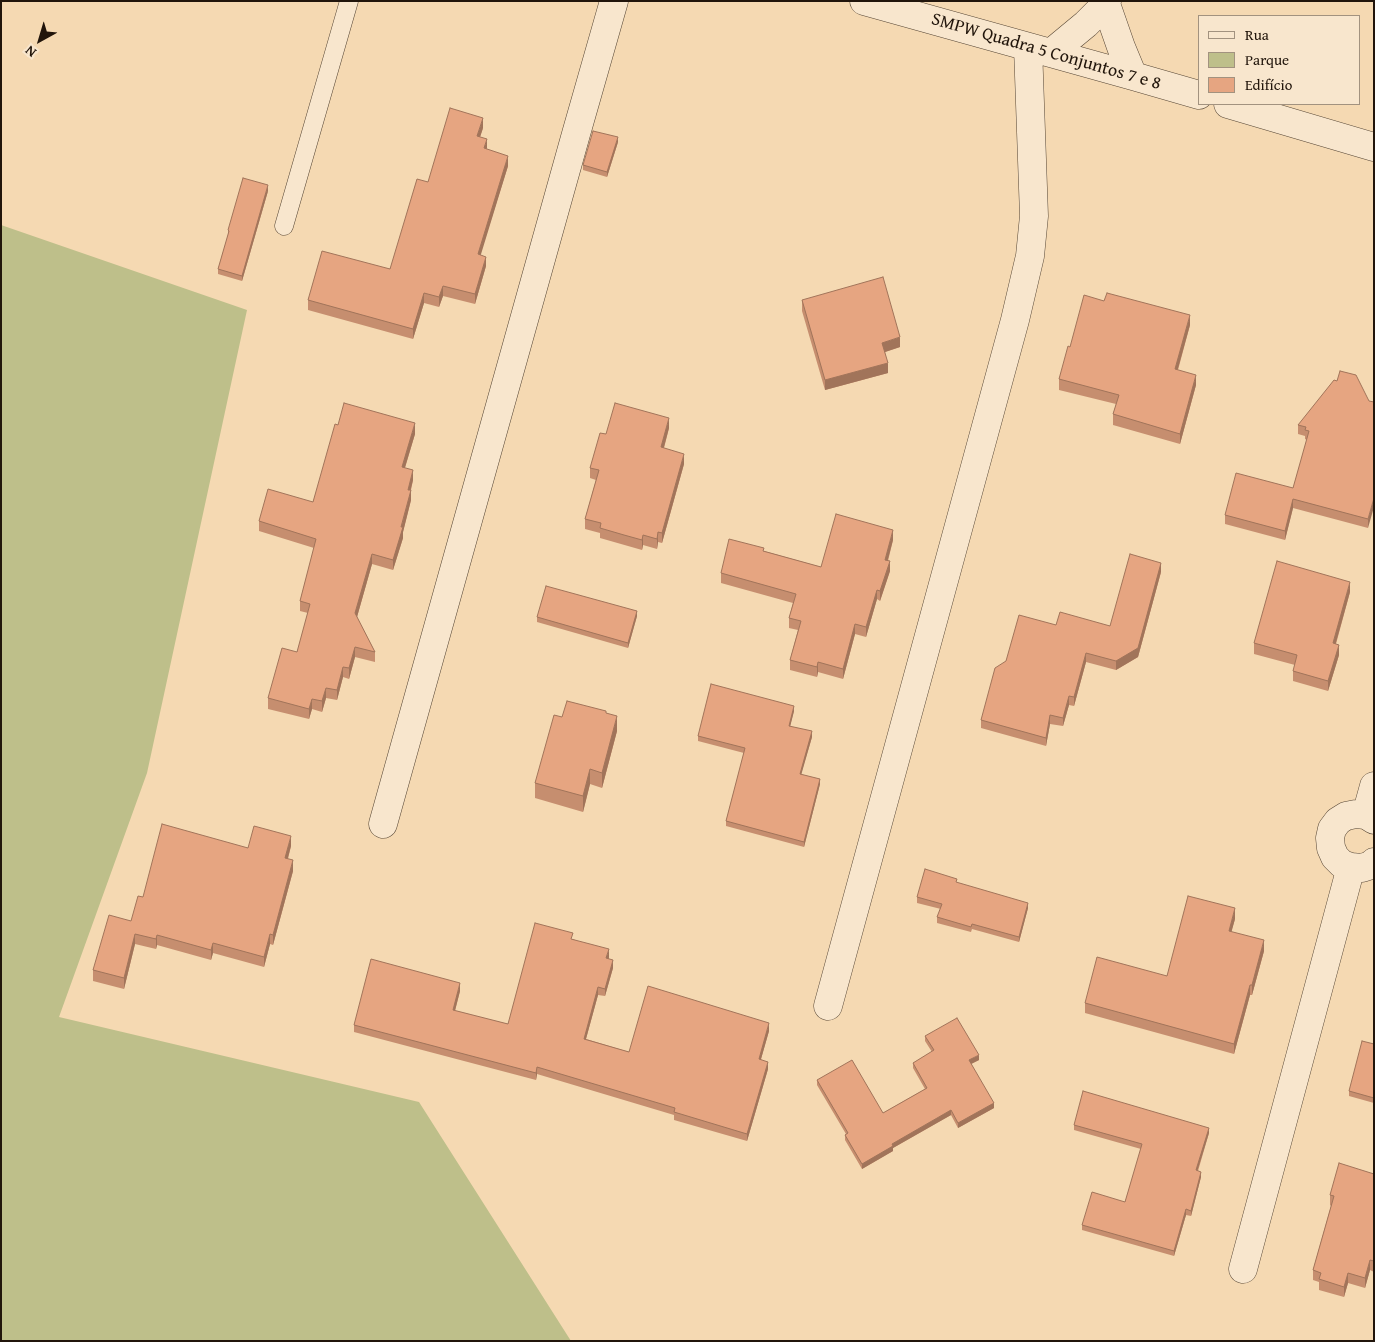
<!DOCTYPE html>
<html>
<head>
<meta charset="utf-8">
<style>
	body { margin:0 }
	#map { position:relative; width:1375px; height:1342px; overflow:hidden; background:#f5d9b2; font-family:"Gentium Book Plus",serif }
	canvas { display:block }
	.frame { position:absolute; inset:0; border:2px solid #21150b; pointer-events:none }
	.legend { position:absolute; left:1198px; top:15px; width:162px; height:90px; box-sizing:border-box; background:#f8e6cd; border:1px solid #a2927f; margin:0; padding:6px 9px; list-style:none; font-size:15px; color:#21150b }
	.legend li { display:flex; align-items:center; gap:10px; height:25px }
	.legend b { width:25px; border:1px solid #a2927f }
	.north { position:absolute; left:15px; top:15px; width:50px; height:50px; -webkit-text-stroke:4px #f8e6cd; paint-order:stroke; rotate:219deg; font-size:14px; font-weight:700; line-height:20px; text-align:center; color:#21150b }
	.north::after { content:''; display:block; margin:auto; width:18px; height:22px; background:#21150b; clip-path:polygon(50% 0,100% 100%,50% 72%,0 100%) }
</style>
</head>
<body>
<div id="map">
<canvas width="1375" height="1342"></canvas>
<div class="frame"></div>
<ul class="legend">
<li><b style="height:6px;background:#f8e6cd"></b>Rua</li>
<li><b style="height:14px;background:#bebf8a"></b>Parque</li>
<li><b style="height:14px;background:#e6a581"></b>Edifício</li>
</ul>
<div class="north">N</div>
</div>
<script>
const context = document.querySelector('canvas').getContext('2d');
context.lineJoin = 'round';
function fillPath(path, color) { context.fillStyle = color; context.fill(path, 'evenodd'); }
const poly = rows => new Path2D(rows.map(r => 'M' + r).join(''));
function stroke(path, color, width, dash) { context.strokeStyle = color; context.lineWidth = width; context.lineCap = dash ? 'butt' : 'round'; context.setLineDash(dash || []); context.stroke(path); }
function label(font, color, halo, rows, align = 'center') {
  context.font = font + ' "Gentium Book Plus",serif'; context.lineWidth = 4; context.setLineDash([]); context.textBaseline = 'middle'; context.strokeStyle = halo; context.fillStyle = color; for (const [text, x, y, turn = 0] of rows) {
    context.save(); context.translate(x, y); context.rotate((+turn || 0) * Math.PI / 180); context.textAlign = isNaN(turn) ? turn : align; if (halo) context.strokeText(text, 0, 0); context.fillText(text, 0, 0); context.restore();
  }
}
fillPath(poly([
	[1,225,247,310,147,773,59,1017,419,1102,571,1341,1,1341]
]), '#bebf8a');
const lane = poly([
	[284,226,349,1]
]);
const street = poly([
	[864,1,1133,76,1199,95],
	[1106,4,1121,47,1133,76],
	[1051,53,1086,24,1106,4,1107,1],
	[1228,104,1374,147],
	[1366,815,1374,786],
	[1374,820,1366,815,1356,814,1346,816,1338,821,1332,829,1330,838,1331,848,1335,857,1342,864,1351,867,1362,868,1371,865,1374,862],
	[383,824,576,134,614,1],
	[828,1006,1015,320,1030,256,1034,216,1028,47],
	[1243,1269,1351,867]
]);
stroke(lane, '#564635', 19);
stroke(street, '#564635', 29);
stroke(lane, '#f8e6cd', 18);
stroke(street, '#f8e6cd', 28);
fillPath(poly([
	[483,128,480,137,487,149,508,166,480,255,486,266,475,304,443,296,439,307,424,303,413,339,308,310,308,300,390,269,428,182],
	[618,142,607,177,583,170,583,165],
	[268,191,242,281,218,274,218,269,228,235,228,230],
	[802,300,900,347,885,352,888,373,825,390,802,311],
	[1190,325,1178,370,1196,385,1180,444,1113,425,1113,414,1116,404,1059,390,1059,379,1070,347],
	[1369,401,1368,528,1293,508,1285,540,1225,524,1225,515,1293,488,1307,440,1305,439,1305,436,1298,434,1298,425],
	[338,425,415,434,405,468,413,480,411,490,411,500,403,532,403,538,393,570,372,564,357,617,375,652,375,662,355,657,349,679,343,677,337,700,326,698,322,712,312,709,309,719,268,709,268,698,297,652,308,613,300,611,300,601,314,548,259,531,259,521,313,502],
	[669,428,664,448,684,464,662,543,658,542,657,549,643,545,642,550,600,538,600,533,585,529,585,519,596,480,590,478,590,468,606,434],
	[893,540,888,561,890,571,880,601,877,599,866,637,855,634,843,679,818,672,817,677,790,670,790,660,798,630,789,628,789,618,793,603,721,583,721,573,764,551,821,567],
	[1161,572,1138,657,1116,670,1086,662,1074,706,1069,705,1063,726,1050,724,1046,746,981,728,981,720,1056,625,1110,626],
	[1350,592,1336,644,1339,655,1328,691,1293,681,1293,671,1295,665,1254,654,1254,643],
	[637,616,628,648,537,622,537,617],
	[794,711,790,726,812,737,801,774,820,784,804,847,726,826,726,821,744,753,698,741,698,736],
	[606,713,617,731,602,788,590,784,583,812,535,798,535,783,562,717],
	[291,846,288,859,293,871,273,945,270,944,264,967,213,953,211,960,157,945,156,949,135,944,124,989,93,981,93,970,131,921,143,897,248,848],
	[957,883,1028,908,1019,942,972,929,971,932,937,923,937,917,941,909,917,903,917,897],
	[1235,919,1231,932,1264,951,1252,995,1250,995,1234,1054,1085,1013,1085,1003,1167,976],
	[573,939,609,957,609,959,613,968,605,996,598,995,586,1039,629,1052,769,1031,761,1059,768,1069,747,1141,674,1120,674,1115,537,1074,536,1080,354,1032,354,1025,460,991,455,1011,508,1024],
	[925,1036,979,1060,971,1064,994,1108,958,1128,951,1115,893,1148,893,1151,862,1169,845,1140,845,1135,846,1134,817,1085,817,1080,883,1113,925,1089,913,1068,913,1063,932,1052,925,1041],
	[1374,1044,1374,1103,1349,1096,1349,1091],
	[1074,1125,1209,1133,1198,1171,1201,1177,1191,1216,1186,1215,1174,1256,1082,1230,1082,1225,1125,1202,1141,1149,1074,1130],
	[1374,1174,1374,1272,1370,1270,1365,1288,1348,1283,1344,1297,1319,1290,1319,1282,1313,1280,1313,1270,1331,1206,1330,1205,1330,1195]
]), '#c68e6f');
fillPath(poly([
	[483,118,483,128,477,146,477,136],
	[618,137,618,142,607,177,607,172],
	[487,139,487,149,484,148],
	[508,156,508,166,478,264,478,254],
	[268,185,268,191,242,281,242,276],
	[486,257,486,266,475,304,475,294],
	[443,286,443,296,439,307,439,297],
	[424,293,424,303,413,339,413,329],
	[1190,315,1190,325,1175,379,1175,369],
	[900,337,900,347,882,353,882,343],
	[888,363,888,373,825,390,825,380],
	[1196,375,1196,385,1180,444,1180,434],
	[669,418,669,428,661,458,661,447],
	[415,423,415,434,402,477,402,467],
	[684,454,684,464,662,543,662,533],
	[413,470,413,480,408,500,408,490],
	[411,490,411,500,403,532,403,538,393,570,393,560],
	[1374,498,1374,507,1368,528,1368,519],
	[1293,499,1293,508,1285,540,1285,531],
	[893,530,893,540,885,570,885,560],
	[658,532,658,542,657,549,657,539],
	[643,535,643,545,642,550,642,540],
	[372,554,372,564,355,624,355,613],
	[890,561,890,571,880,601,880,591],
	[1161,563,1161,572,1138,657,1116,670,1116,661],
	[1350,582,1350,592,1333,653,1333,643],
	[877,590,877,599,866,637,866,627],
	[637,611,637,616,628,648,628,643],
	[855,624,855,634,843,679,843,669],
	[1339,645,1339,655,1328,691,1328,681],
	[355,647,355,657,349,679,349,668],
	[1086,653,1086,662,1074,706,1074,697],
	[818,662,818,672,817,677,817,667],
	[343,667,343,677,337,700,337,690],
	[326,688,326,698,322,712,322,701],
	[1069,696,1069,705,1063,726,1063,718],
	[312,699,312,709,309,719,309,709],
	[794,706,794,711,789,731,789,726],
	[1050,715,1050,724,1046,746,1046,738],
	[617,716,617,731,602,788,602,773],
	[812,731,812,737,800,779,800,774],
	[590,769,590,784,583,812,583,796],
	[820,779,820,784,804,847,804,842],
	[291,836,291,846,285,868,285,858],
	[293,860,293,871,273,945,273,935],
	[1028,903,1028,908,1019,942,1019,937],
	[1235,908,1235,919,1229,941,1229,931],
	[135,934,135,944,124,989,124,978],
	[270,934,270,944,264,967,264,957],
	[157,935,157,945,156,949,156,939],
	[1264,940,1264,951,1252,995,1252,985],
	[213,943,213,953,211,960,211,950],
	[609,949,609,957,606,966,606,958],
	[613,960,613,968,605,996,605,989],
	[460,983,460,991,453,1018,453,1010],
	[1250,985,1250,995,1234,1054,1234,1044],
	[598,987,598,995,584,1046,584,1039],
	[769,1023,769,1031,759,1066,759,1059],
	[979,1055,979,1060,969,1065,969,1060],
	[768,1062,768,1069,747,1141,747,1134],
	[537,1067,537,1074,536,1080,536,1073],
	[994,1103,994,1108,958,1128,958,1123],
	[951,1110,951,1115,893,1148,893,1151,862,1169,862,1164,892,1144],
	[1209,1128,1209,1133,1196,1175,1196,1170],
	[1201,1172,1201,1177,1191,1216,1191,1211],
	[1186,1209,1186,1215,1174,1256,1174,1251],
	[1370,1260,1370,1270,1365,1288,1365,1278],
	[1348,1273,1348,1283,1344,1297,1344,1287]
]), '#a1745a');
const building = poly([
	[450,108,483,118,477,136,487,139,484,148,508,156,478,254,486,257,475,294,443,286,439,297,424,293,413,329,308,300,322,251,390,269,417,179,428,182,450,108],
	[593,131,618,137,607,172,583,165,593,131],
	[243,178,268,185,242,276,218,269,229,231,228,230,243,178],
	[883,277,900,337,882,343,888,363,825,380,802,300,883,277],
	[1107,293,1190,315,1175,369,1196,375,1180,434,1113,414,1119,395,1059,379,1068,346,1070,347,1084,295,1104,301,1107,293],
	[1340,371,1356,375,1369,401,1374,402,1374,498,1368,519,1293,499,1285,531,1225,515,1236,473,1293,488,1309,431,1305,430,1306,427,1298,425,1334,380,1337,381,1340,371],
	[344,403,415,423,402,467,413,470,408,490,411,490,401,527,403,527,393,560,372,554,355,613,375,652,355,647,349,668,343,667,337,690,326,688,322,701,312,699,309,709,268,698,282,648,297,652,310,604,300,601,316,539,259,521,268,489,313,502,335,424,338,425,344,403],
	[615,403,669,418,661,447,684,454,662,533,658,532,657,539,643,535,642,540,624,535,600,528,601,523,585,519,599,470,590,468,600,433,606,434,615,403],
	[836,514,893,530,885,560,890,561,880,591,877,590,866,627,855,624,843,669,818,662,817,667,790,660,801,621,789,618,796,594,721,573,729,539,764,548,763,551,821,567,836,514],
	[1130,554,1161,563,1138,648,1116,661,1086,653,1074,697,1069,696,1063,718,1050,715,1046,738,981,720,995,668,1006,661,1019,615,1056,625,1060,612,1110,626,1130,554],
	[1277,561,1350,582,1333,643,1339,645,1328,681,1293,671,1297,655,1254,643,1277,561],
	[546,586,637,611,628,643,537,617,546,586],
	[711,684,794,706,789,726,812,731,800,774,820,779,804,842,726,821,745,748,698,736,711,684],
	[567,701,606,711,606,713,617,716,602,773,590,769,583,796,535,783,554,715,562,717,567,701],
	[162,824,248,848,254,826,291,836,285,858,293,860,273,935,270,934,264,957,213,943,211,950,157,935,156,939,135,934,124,978,93,970,109,915,131,921,138,896,143,897,162,824],
	[925,869,957,879,956,882,1028,903,1019,937,972,924,971,927,937,917,942,904,917,897,925,869],
	[1188,896,1235,908,1229,931,1264,940,1252,985,1250,985,1234,1044,1085,1003,1097,957,1167,976,1188,896],
	[535,923,573,933,571,939,609,949,606,958,613,960,605,989,598,987,584,1039,629,1052,648,986,769,1023,759,1059,768,1062,747,1134,674,1112,675,1108,537,1067,536,1073,354,1025,371,959,460,983,453,1010,508,1024,535,923],
	[957,1018,979,1055,969,1060,994,1103,958,1123,951,1110,892,1144,893,1146,862,1164,845,1135,848,1133,817,1080,852,1060,883,1113,927,1088,913,1063,934,1050,925,1036,957,1018],
	[1362,1041,1374,1044,1374,1098,1349,1091,1362,1041],
	[1083,1091,1209,1128,1196,1170,1201,1172,1191,1211,1186,1209,1174,1251,1082,1225,1092,1192,1125,1202,1142,1144,1074,1125,1083,1091],
	[1339,1163,1374,1174,1374,1261,1370,1260,1365,1278,1348,1273,1344,1287,1319,1279,1321,1273,1313,1270,1334,1196,1330,1195,1339,1163]
]);
fillPath(building, '#e6a581');
stroke(building, '#a1745a', 1);
label('18px', '#21150b', '#f8e6cd', [
	["SMPW Quadra 5 Conjuntos 7 e 8",1046,52,16]
]);
</script>
</body>
</html>
